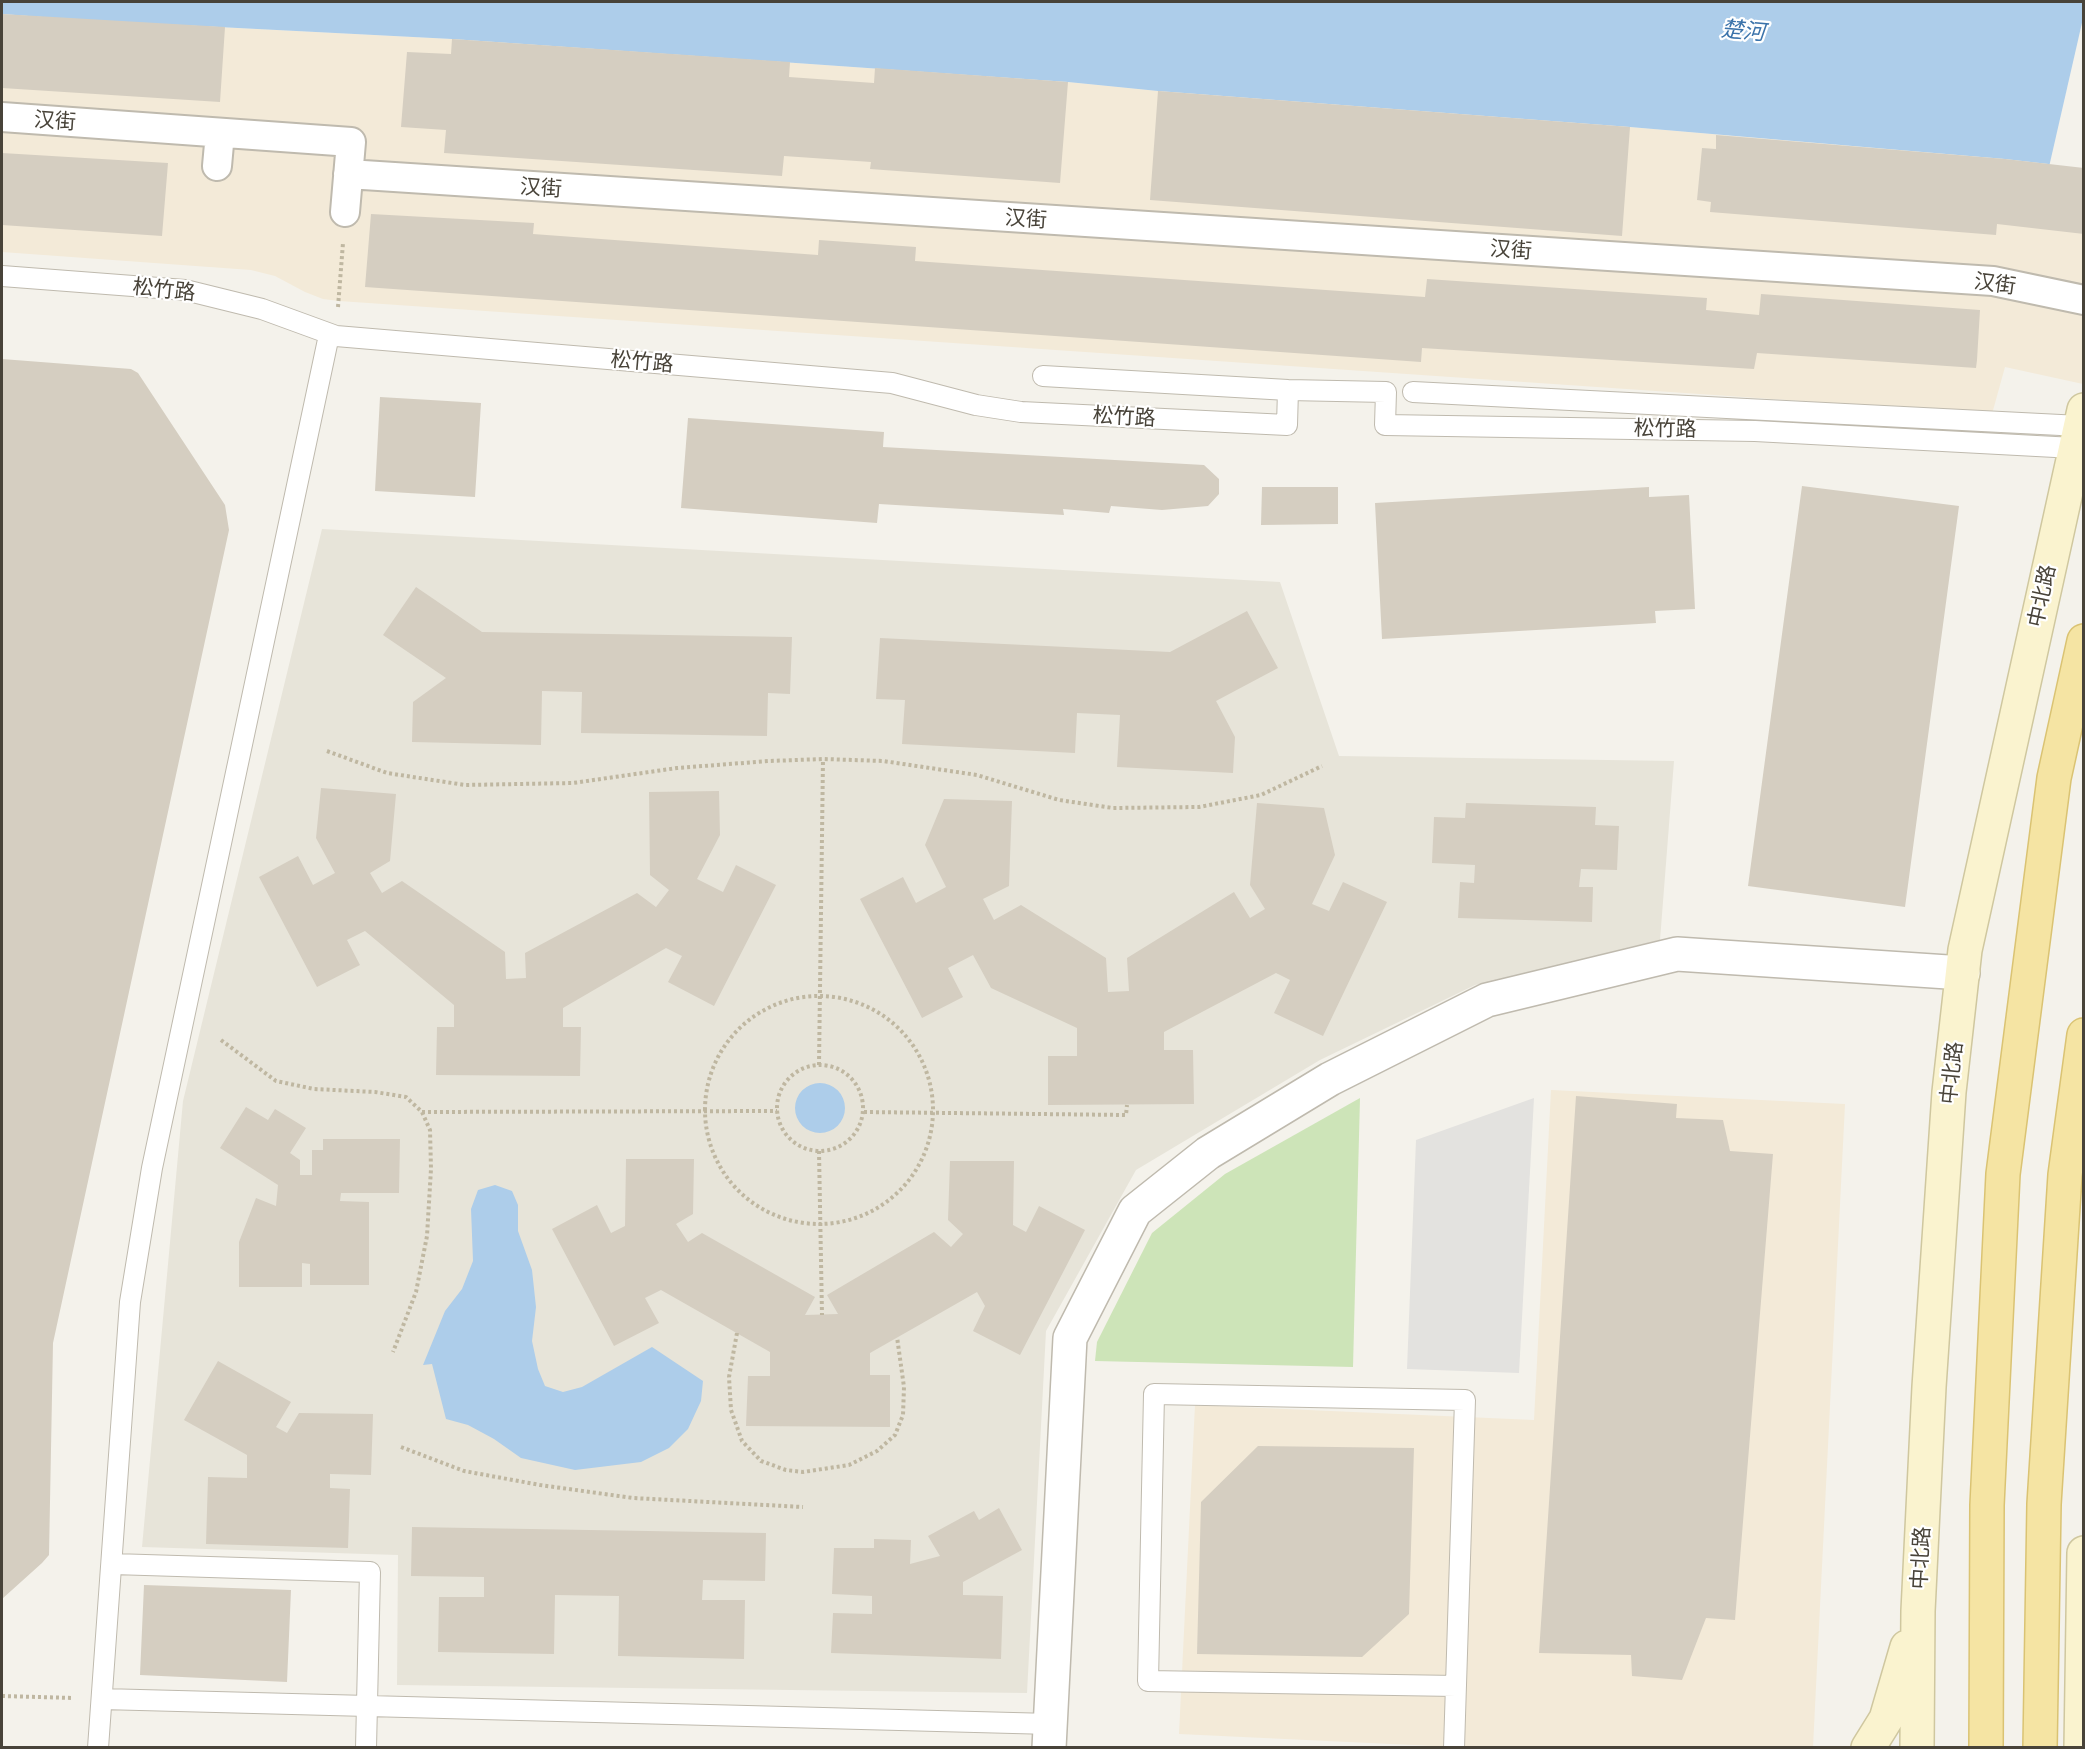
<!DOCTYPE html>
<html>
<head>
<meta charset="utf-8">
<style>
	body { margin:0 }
	#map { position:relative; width:2085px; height:1749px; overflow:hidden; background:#f4f2eb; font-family:"Golos Text",sans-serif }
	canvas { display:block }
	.frame { position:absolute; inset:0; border:3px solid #484339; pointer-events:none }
</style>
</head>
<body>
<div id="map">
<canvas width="2085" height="1749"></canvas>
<div class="frame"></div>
</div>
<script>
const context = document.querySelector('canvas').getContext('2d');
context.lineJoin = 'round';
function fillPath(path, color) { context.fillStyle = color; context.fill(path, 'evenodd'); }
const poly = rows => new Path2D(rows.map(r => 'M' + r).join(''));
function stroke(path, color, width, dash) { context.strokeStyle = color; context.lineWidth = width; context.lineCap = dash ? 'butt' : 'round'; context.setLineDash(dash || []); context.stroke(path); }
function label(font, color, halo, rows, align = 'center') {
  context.font = font + ' "Golos Text","Noto Sans SC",sans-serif'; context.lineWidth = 4.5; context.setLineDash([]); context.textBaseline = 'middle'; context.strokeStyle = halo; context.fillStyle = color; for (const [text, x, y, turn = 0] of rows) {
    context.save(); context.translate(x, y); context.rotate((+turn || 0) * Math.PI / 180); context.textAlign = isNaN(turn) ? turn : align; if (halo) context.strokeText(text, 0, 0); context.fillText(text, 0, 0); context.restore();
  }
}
fillPath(poly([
	[322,529,1280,582,1339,756,1674,761,1660,940,1475,985,1320,1060,1136,1170,1046,1331,1027,1693,397,1685,398,1555,142,1547,183,1101]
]), '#e7e4d9');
fillPath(poly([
	[2,14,82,20,452,39,1068,82,1158,91,1630,127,2005,159,2083,168,2083,384,2005,367,1992,414,339,301,323,299,305,292,275,276,251,270,2,252],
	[1551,1090,1845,1104,1813,1747,1476,1748,1179,1734,1195,1405,1534,1420]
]), '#f3ead8');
fillPath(poly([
	[1360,1098,1353,1367,1095,1361,1097,1342,1152,1233,1225,1174]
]), '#cde4b8');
fillPath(poly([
	[1534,1098,1519,1373,1407,1369,1416,1140]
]), '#e3e2df');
fillPath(poly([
	[2,2,2083,2,2083,168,2005,159,1630,127,1158,91,1068,82,452,39,82,20,2,14],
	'795 1108a25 25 0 1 1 50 0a25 25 0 1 1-50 0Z',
	[495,1185,512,1191,518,1205,518,1231,532,1270,536,1307,532,1341,538,1369,545,1386,563,1392,582,1387,652,1347,703,1381,701,1401,688,1429,669,1448,641,1462,575,1470,521,1458,494,1439,468,1425,446,1419,432,1364,423,1365,445,1311,462,1289,473,1261,471,1209,478,1190]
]), '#adcdea');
fillPath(poly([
	[2084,14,2084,171,2049,167]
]), '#f4f2eb');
fillPath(poly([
	[2,14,225,27,220,102,2,88],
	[452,39,790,62,789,77,874,83,875,68,1068,82,1060,183,870,169,871,162,784,156,782,176,444,153,446,130,401,127,407,52,451,54],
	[1158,91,1630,127,1622,236,1150,200],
	[1716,135,2005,159,2084,168,2084,234,1997,224,1996,235,1710,212,1711,202,1697,200,1702,148,1716,149],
	[2,153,168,163,162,236,2,225],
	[371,214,534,223,533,234,818,255,819,240,916,247,915,261,1425,297,1427,279,1707,298,1706,310,1759,315,1761,294,1980,310,1977,360,1976,368,1757,353,1754,369,1422,348,1421,362,365,287],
	[2,359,131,369,138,373,225,505,229,530,53,1343,49,1555,42,1563,2,1599],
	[380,397,481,403,475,497,375,491],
	[688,418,884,432,883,447,1204,465,1219,479,1219,494,1208,506,1162,510,1111,506,1109,513,1063,509,1064,515,879,504,877,523,681,508],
	[1802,486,1959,506,1905,907,1748,886],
	[1262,487,1338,487,1338,524,1261,525],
	[1649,487,1649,497,1689,495,1695,609,1655,611,1656,623,1382,639,1375,503],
	[416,587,482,632,792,637,790,694,768,693,767,736,581,733,582,692,542,691,541,745,412,742,413,702,446,678,383,635],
	[1247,611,1278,668,1216,701,1235,737,1233,773,1117,767,1120,715,1077,713,1075,753,902,744,905,700,876,699,880,638,1170,652],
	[321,788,396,794,390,861,370,873,382,893,402,881,505,952,506,979,526,978,525,953,637,893,656,907,669,890,650,875,649,792,719,791,720,835,697,879,723,892,736,865,776,885,714,1006,668,982,682,956,666,948,563,1008,563,1027,581,1027,580,1076,436,1075,437,1027,454,1027,454,1005,365,931,347,940,360,965,317,987,259,877,298,856,313,885,335,873,316,838],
	[944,799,1012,801,1009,886,983,899,994,920,1021,905,1106,958,1108,992,1129,991,1127,958,1234,892,1250,918,1265,909,1250,885,1257,803,1324,808,1335,855,1312,904,1329,911,1343,882,1387,902,1323,1036,1274,1013,1290,980,1276,973,1164,1032,1164,1050,1193,1050,1194,1104,1048,1105,1048,1056,1077,1056,1077,1028,991,988,973,955,948,968,963,997,922,1018,860,899,903,877,916,903,946,887,925,845],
	[1466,803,1596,807,1595,825,1619,826,1617,870,1581,869,1579,887,1593,887,1592,922,1458,918,1460,882,1474,883,1475,865,1432,863,1434,817,1465,818],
	[1576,1096,1677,1104,1676,1118,1723,1120,1730,1151,1773,1154,1735,1620,1706,1618,1682,1680,1632,1676,1631,1655,1539,1653],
	[246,1107,268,1120,275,1109,306,1128,290,1153,300,1160,300,1175,312,1175,312,1150,323,1150,323,1139,400,1139,399,1193,341,1193,340,1201,369,1202,369,1285,310,1285,310,1264,302,1263,302,1287,239,1287,239,1242,256,1198,276,1206,278,1185,220,1148],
	[626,1159,694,1159,693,1214,676,1224,688,1242,702,1233,815,1297,805,1315,838,1314,827,1295,934,1232,951,1247,963,1234,948,1220,950,1161,1014,1161,1013,1225,1026,1232,1039,1206,1085,1230,1020,1355,973,1331,985,1306,977,1292,870,1353,870,1375,890,1375,890,1427,746,1426,748,1376,770,1376,770,1352,661,1290,645,1298,659,1323,614,1346,552,1229,597,1205,611,1233,625,1226],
	[218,1361,291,1402,276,1427,287,1433,299,1413,373,1414,371,1475,330,1474,330,1488,350,1489,348,1548,206,1544,208,1477,247,1478,247,1455,184,1420],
	[1258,1446,1414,1448,1409,1614,1362,1657,1197,1654,1201,1502],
	[999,1508,1022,1550,963,1582,963,1595,1003,1596,1001,1659,831,1653,833,1613,872,1614,872,1596,832,1594,834,1548,874,1548,874,1539,911,1540,910,1564,940,1556,928,1536,974,1511,979,1520],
	[412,1527,766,1533,765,1581,703,1580,702,1600,745,1600,744,1659,618,1656,619,1596,555,1595,554,1654,438,1652,439,1597,484,1597,484,1577,411,1576],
	[144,1585,291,1590,287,1682,140,1675]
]), '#d5cec1');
const service = poly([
	[2,276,185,290,262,309,336,336,892,383,976,405,1021,412,1287,425,1288,390],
	[1043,376,1288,390,1386,392,1385,425,1755,431,2074,448],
	[1413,392,2080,426],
	[113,1564,370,1572,366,1748],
	[102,1699,1051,1724],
	[98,1748,130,1302,152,1168,329,335],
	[1454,1748,1465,1400,1154,1394,1148,1681,1456,1686]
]);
const pedestrian = poly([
	[2,117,351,142,345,212],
	[217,166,220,133],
	[348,174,1993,281,2084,300]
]);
const minor = poly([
	[1049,1748,1070,1338,1135,1211,1208,1153,1330,1079,1487,1000,1677,954,1963,973]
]);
const secondary = poly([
	[1868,1748,1886,1719,1907,1647],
	[1917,1748,1918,1611,1929,1387,1949,1092,1965,950,2084,410],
	[2081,1748,2084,1553]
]);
const primary = poly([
	[1986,1748,1987,1505,2003,1174,2054,778,2084,641],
	[2040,1748,2044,1504,2065,1175,2084,1035]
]);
stroke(service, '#bfbaae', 22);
stroke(pedestrian, '#bfbaae', 32);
stroke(minor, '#bfbaae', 36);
stroke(secondary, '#cfc79f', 36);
stroke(primary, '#dac373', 36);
stroke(poly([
	[338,307,343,243],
	[327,751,387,773,465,785,573,783,677,768,769,761,823,759,883,761,977,775,1059,800,1113,808,1199,807,1261,795,1322,766],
	'705 1110a114 114 0 1 1 228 0a114 114 0 1 1-228 0Z',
	[221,1040,276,1081,314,1089,375,1092,406,1097,422,1112,430,1130,431,1169,427,1236,416,1292,393,1352],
	'777 1108a43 43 0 1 1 86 0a43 43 0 1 1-86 0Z',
	[819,1065,823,759],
	[422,1112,777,1111],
	[864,1112,1126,1115,1127,1105],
	[819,1151,822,1315],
	[737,1333,729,1377,731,1410,742,1441,761,1461,786,1470,803,1472,849,1465,877,1451,895,1435,903,1415,904,1387,897,1337],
	[401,1447,464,1471,540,1485,633,1498,803,1507],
	[2,1696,73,1698]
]), '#bfb7a1', 4, [3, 3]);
stroke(service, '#fff', 20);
stroke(pedestrian, '#fff', 28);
stroke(minor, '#fff', 33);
stroke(secondary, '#faf3cf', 33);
stroke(primary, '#f5e4a3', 33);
label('21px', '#484339', '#fff', [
	["汉街",55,121,4],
	["汉街",541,188,4],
	["汉街",1026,219,4],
	["汉街",1511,250,4],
	["汉街",1995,284,8],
	["松竹路",164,290,6],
	["松竹路",642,362,5],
	["松竹路",1124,417,3],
	["松竹路",1665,429,1],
	["中北路",2042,596,-78],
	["中北路",1952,1073,-84],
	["中北路",1921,1558,-87]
]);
label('italic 22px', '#3b73aa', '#fff', [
	["楚河",1743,31,5]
]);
</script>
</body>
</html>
